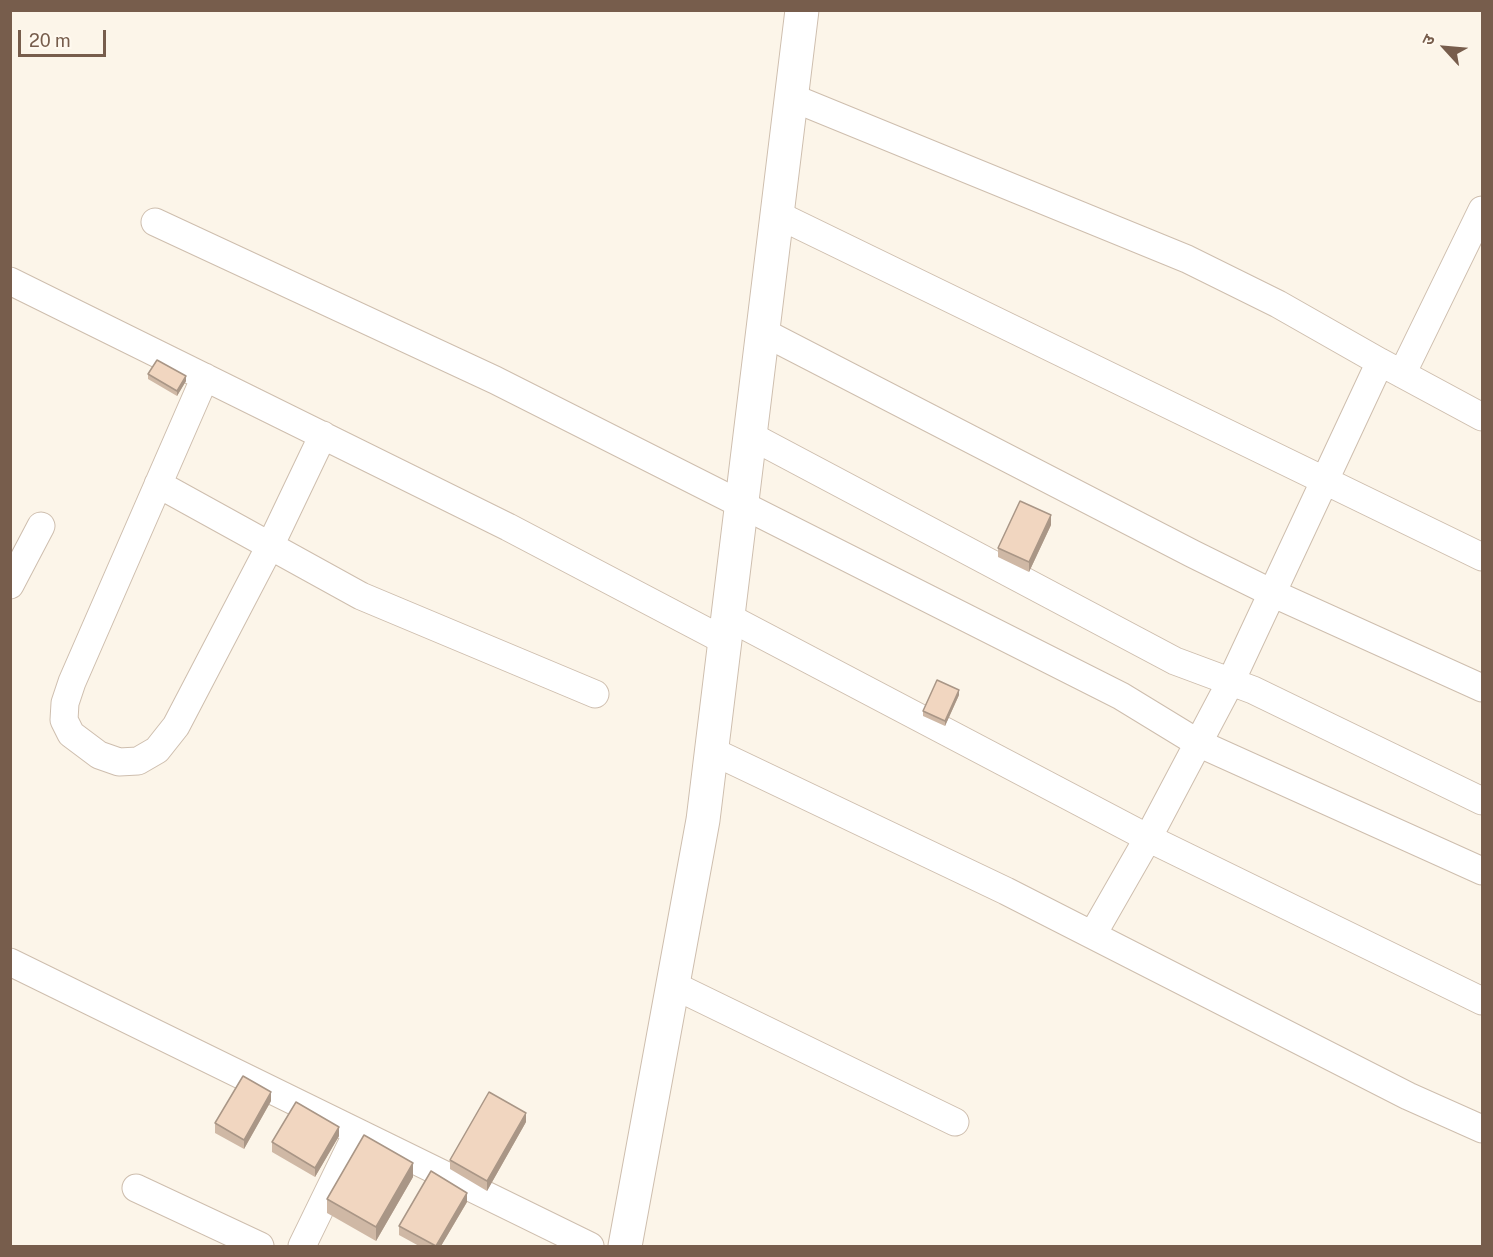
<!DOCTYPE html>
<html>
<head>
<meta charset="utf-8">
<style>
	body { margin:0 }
	#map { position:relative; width:1493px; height:1257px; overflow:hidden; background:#fcf5e9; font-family:"Public Sans","Noto Sans Devanagari",sans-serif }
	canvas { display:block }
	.frame { position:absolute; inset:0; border:12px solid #775d4c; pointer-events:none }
	.north { position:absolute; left:1415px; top:18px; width:60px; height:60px; -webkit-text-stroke:4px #fff9ef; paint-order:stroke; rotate:296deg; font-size:16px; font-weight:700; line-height:24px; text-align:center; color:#775d4c }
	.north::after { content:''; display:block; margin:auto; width:21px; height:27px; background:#775d4c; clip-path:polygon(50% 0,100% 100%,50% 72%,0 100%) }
	.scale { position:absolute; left:18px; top:30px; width:88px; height:27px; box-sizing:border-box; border:3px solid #775d4c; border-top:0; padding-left:8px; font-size:18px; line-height:21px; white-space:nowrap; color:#775d4c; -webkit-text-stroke:4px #fff9ef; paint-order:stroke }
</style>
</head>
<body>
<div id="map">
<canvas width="1493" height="1257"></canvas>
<div class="frame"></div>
<div class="north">उ</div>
<div class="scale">20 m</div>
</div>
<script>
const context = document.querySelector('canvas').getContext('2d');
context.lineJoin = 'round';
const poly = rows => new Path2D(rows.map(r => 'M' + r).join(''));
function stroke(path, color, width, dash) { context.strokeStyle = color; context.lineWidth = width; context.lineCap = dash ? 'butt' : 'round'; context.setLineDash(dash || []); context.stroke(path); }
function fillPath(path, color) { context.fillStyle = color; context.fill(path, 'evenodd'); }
const minor = poly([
	[793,98,1187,259,1278,304,1380,362,1482,417],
	[778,215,1482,557],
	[155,222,495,380,1121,696,1198,743,1482,871],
	[10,281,508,527,725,641],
	[763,332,1193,554,1272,593,1482,688],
	[1402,374,1482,210],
	[205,377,72,682,65,703,64,720,71,734,99,755,119,762,138,761,157,750,176,726,270,546,323,435],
	[751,436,1175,661,1253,690,1482,801],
	[158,484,361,596,595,694],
	[10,585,41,526],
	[728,617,1148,838,1482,1001],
	[712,751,1006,891,1408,1096,1482,1129],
	[1093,934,1148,838,1231,681,1380,362],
	[10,962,590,1246],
	[673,985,955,1122],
	[136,1188,260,1246],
	[302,1246,357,1133]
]);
const tertiary = poly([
	[625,1246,703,820,802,10]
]);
stroke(minor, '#cebeae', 29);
stroke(tertiary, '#cebeae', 35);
stroke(minor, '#fff', 27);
stroke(tertiary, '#fff', 33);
fillPath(poly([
	[148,374,186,381,177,396,148,379],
	[1051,525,1029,572,998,557,998,548],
	[959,695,945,726,923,716,923,711],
	[271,1101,244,1149,215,1133,215,1123],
	[526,1122,487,1191,450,1169,450,1160],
	[339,1136,315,1177,272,1152,272,1142],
	[413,1177,376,1241,327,1213,327,1199],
	[467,1202,441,1246,419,1246,399,1235,399,1226]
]), '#cfb8a5');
fillPath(poly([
	[186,376,186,381,177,396,177,391],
	[1051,515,1051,525,1029,572,1029,562],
	[959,690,959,695,945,726,945,721],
	[271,1092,271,1101,244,1149,244,1140],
	[526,1113,526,1122,487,1191,487,1181],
	[339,1127,339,1136,315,1177,315,1168],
	[413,1163,413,1177,376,1241,376,1227],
	[467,1193,467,1202,441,1246,436,1246]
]), '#a99686');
const building = poly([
	[157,360,186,376,177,391,148,374,157,360],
	[1020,501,1051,515,1029,562,998,548,1020,501],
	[937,680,959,690,945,721,923,711,937,680],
	[243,1076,271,1092,244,1140,215,1123,243,1076],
	[489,1092,526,1113,487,1181,450,1160,489,1092],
	[296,1102,339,1127,315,1168,272,1142,296,1102],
	[364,1135,413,1163,376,1227,327,1199,364,1135],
	[431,1171,467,1193,436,1246,399,1226,431,1171]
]);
fillPath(building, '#f1d6c0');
stroke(building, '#a99686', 1.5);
</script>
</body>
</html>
